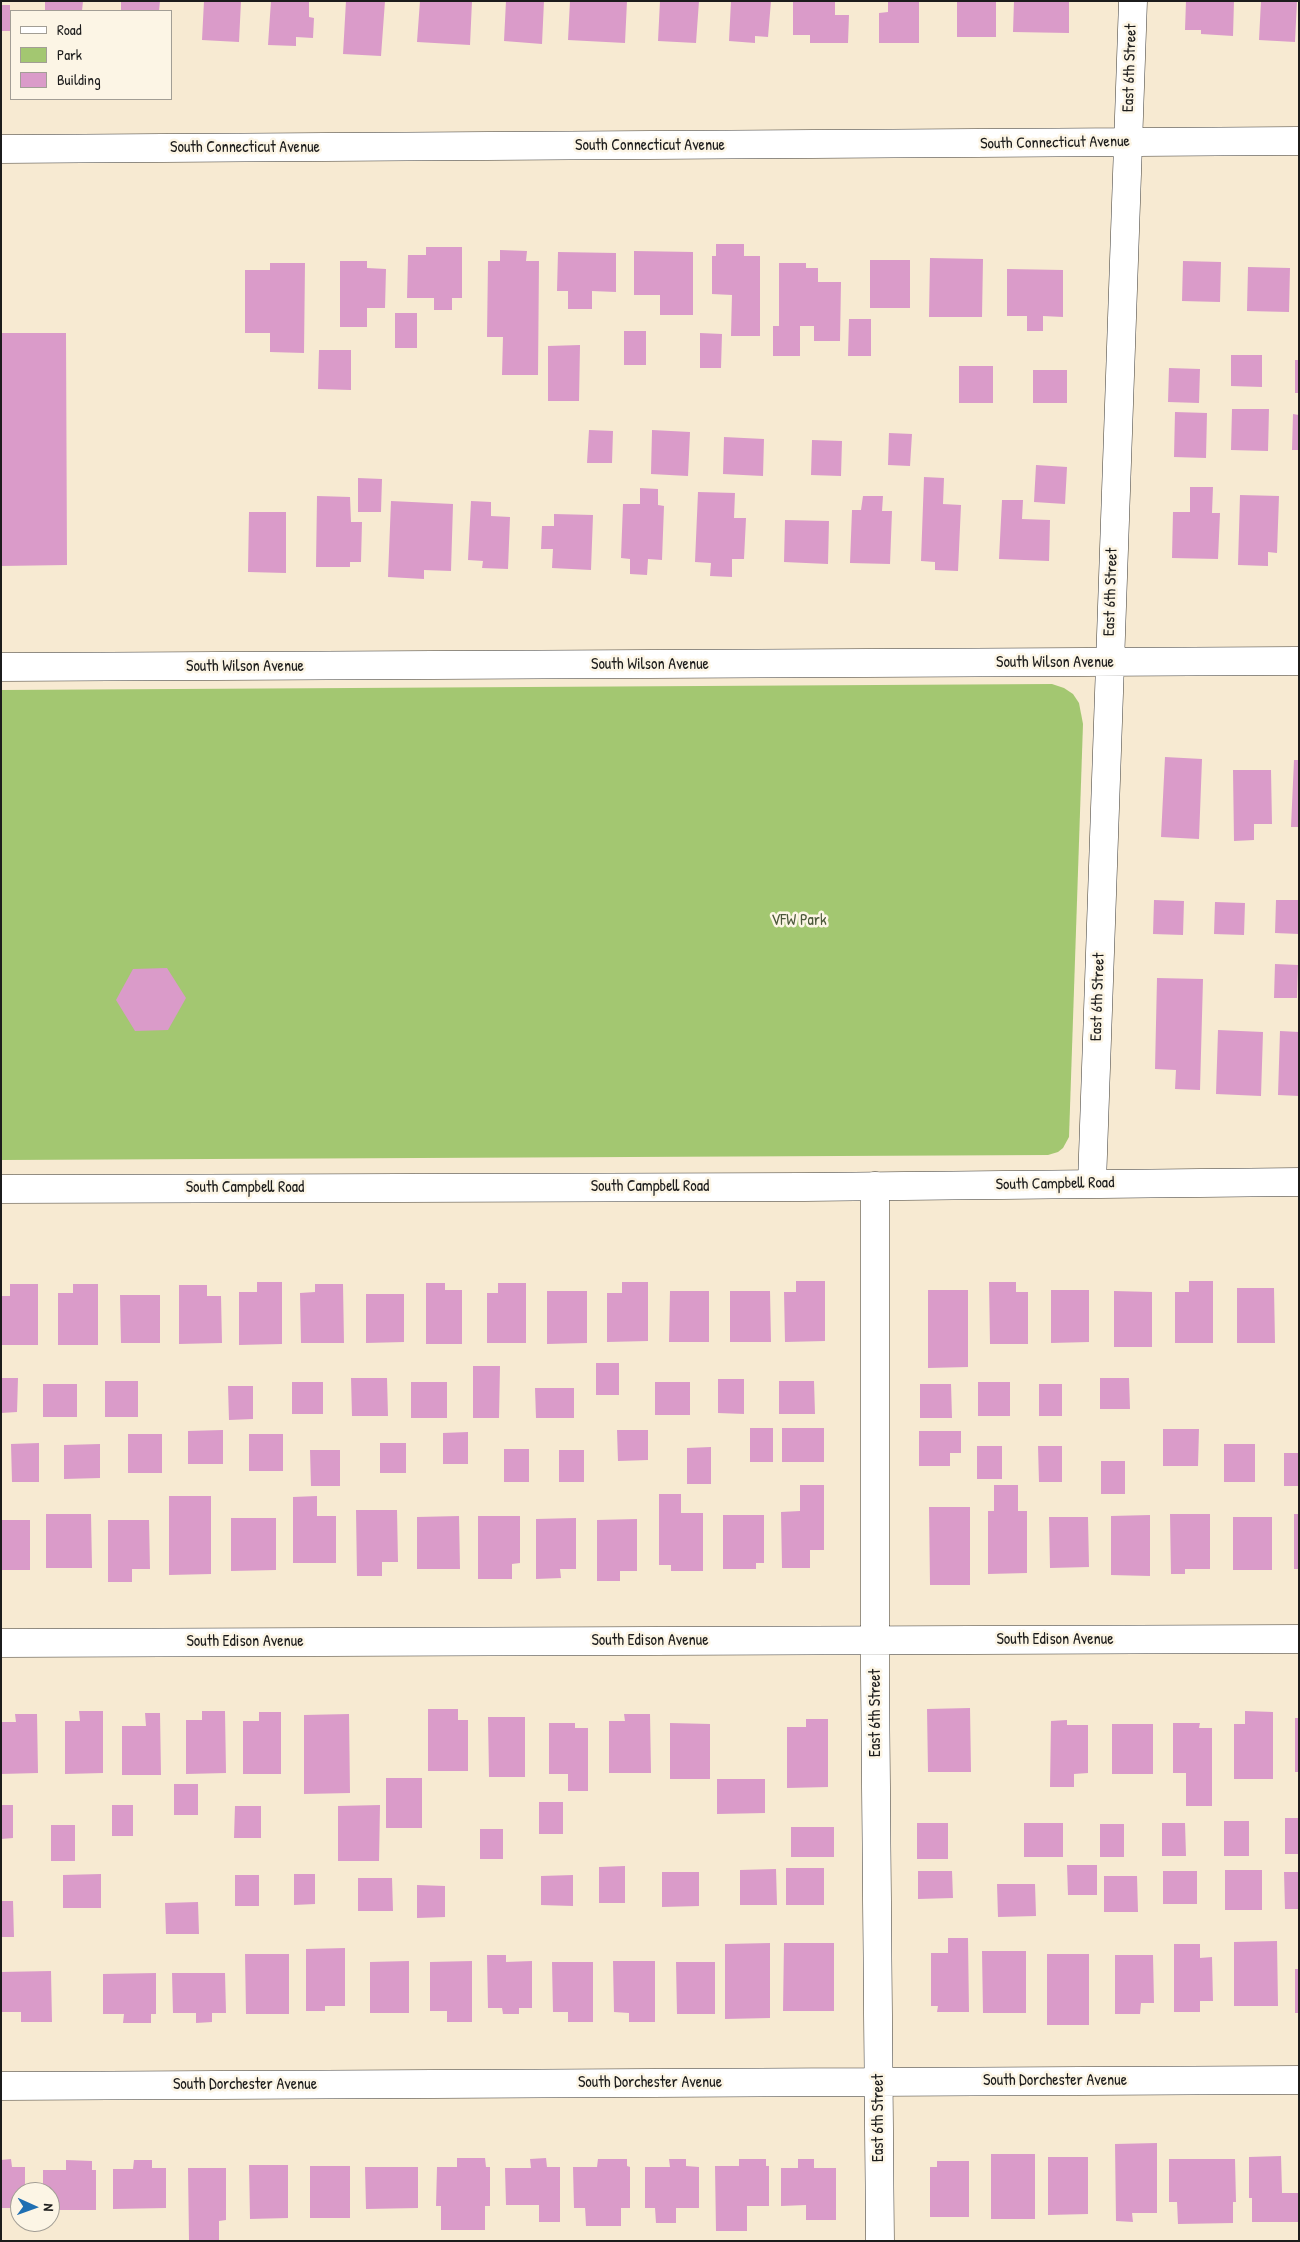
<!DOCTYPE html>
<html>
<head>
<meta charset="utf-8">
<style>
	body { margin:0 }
	#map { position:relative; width:1300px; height:2242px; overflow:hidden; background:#f7ead2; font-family:"Patrick Hand",sans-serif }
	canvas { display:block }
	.frame { position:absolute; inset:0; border:2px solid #1c1c1c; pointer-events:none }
	.legend { position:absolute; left:10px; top:10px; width:162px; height:90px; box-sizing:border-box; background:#fcf5e5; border:1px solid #a29e95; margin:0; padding:6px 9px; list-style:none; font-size:15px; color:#1c1c1c }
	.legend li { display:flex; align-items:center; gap:10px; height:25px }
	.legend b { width:25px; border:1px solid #a29e95 }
	.north { position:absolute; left:10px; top:2182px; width:50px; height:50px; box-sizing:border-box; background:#fcf5e5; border:1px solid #a29e95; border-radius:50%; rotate:92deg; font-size:14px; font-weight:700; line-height:20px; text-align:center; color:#1c1c1c }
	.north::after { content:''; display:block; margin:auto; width:18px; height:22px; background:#1f6fb2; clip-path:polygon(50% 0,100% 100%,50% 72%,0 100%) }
</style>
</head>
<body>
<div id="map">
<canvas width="1300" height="2242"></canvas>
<div class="frame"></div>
<ul class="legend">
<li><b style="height:6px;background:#fff"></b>Road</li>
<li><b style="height:14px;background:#a3c771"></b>Park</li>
<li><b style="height:14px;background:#da9bc9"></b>Building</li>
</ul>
<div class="north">N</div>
</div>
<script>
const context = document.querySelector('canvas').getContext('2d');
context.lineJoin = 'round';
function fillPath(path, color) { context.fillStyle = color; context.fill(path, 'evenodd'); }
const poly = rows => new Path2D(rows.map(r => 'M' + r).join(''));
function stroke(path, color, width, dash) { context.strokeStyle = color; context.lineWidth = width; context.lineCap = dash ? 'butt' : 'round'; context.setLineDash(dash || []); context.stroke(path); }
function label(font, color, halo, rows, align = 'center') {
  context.font = font + ' "Patrick Hand",sans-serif'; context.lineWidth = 5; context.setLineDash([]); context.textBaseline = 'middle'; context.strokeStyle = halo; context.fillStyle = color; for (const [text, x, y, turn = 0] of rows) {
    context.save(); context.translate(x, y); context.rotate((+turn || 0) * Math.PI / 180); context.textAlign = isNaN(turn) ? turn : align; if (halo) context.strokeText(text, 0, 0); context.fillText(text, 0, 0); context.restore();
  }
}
fillPath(poly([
	[1052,684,1064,688,1073,694,1079,703,1083,724,1069,1137,1063,1148,1058,1152,1048,1155,1,1160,1,690]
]), '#a3c771');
fillPath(poly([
	[45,1,83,1,82,11,45,11],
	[121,1,160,1,159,11,121,11],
	[204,1,241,1,239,42,202,40],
	[271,1,309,1,309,17,314,18,313,38,296,37,296,46,268,45],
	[346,1,385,1,381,56,343,54],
	[420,1,472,1,470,45,417,42],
	[506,1,544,1,542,44,504,41],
	[570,1,627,1,625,43,568,40],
	[660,1,699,1,696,43,658,41],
	[731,1,771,1,768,37,755,36,755,43,729,41],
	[793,1,835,1,835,15,849,15,848,43,810,43,810,35,793,35],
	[888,1,919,1,919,43,879,43,879,13,888,12],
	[957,1,996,1,996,37,957,37],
	[1014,1,1069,1,1069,33,1013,32],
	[1186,1,1234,1,1233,36,1201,34,1201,30,1185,30],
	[1261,1,1297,1,1295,42,1259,40],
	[1,5,10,5,10,31,1,31],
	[716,244,744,244,744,256,760,256,760,336,731,336,732,295,712,294,712,256,716,256],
	[426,247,462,247,462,298,452,298,452,310,434,310,434,298,407,298,408,255,426,255],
	[500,250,527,251,526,261,539,261,538,375,502,375,503,337,487,337,488,261,500,261],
	[634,251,693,252,693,315,660,315,660,295,634,295],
	[558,252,616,253,616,292,592,291,592,309,568,309,568,291,557,291],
	[930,258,983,259,982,317,929,317],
	[870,260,910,260,910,308,870,308],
	[340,261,367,261,367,268,386,269,385,308,367,308,367,327,340,327],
	[1183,261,1221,262,1220,302,1182,301],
	[270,263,305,263,304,353,270,352,270,333,245,333,245,270,270,270],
	[779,263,806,263,806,268,818,268,818,282,841,282,840,341,814,341,814,326,800,326,800,356,773,356,773,326,779,326],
	[1248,267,1290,268,1289,312,1247,311],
	[1007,269,1063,270,1063,317,1043,316,1043,331,1027,331,1027,316,1007,316],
	[395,313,417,313,417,348,395,348],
	[849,319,871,319,871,356,848,356],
	[624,331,646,331,646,365,624,365],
	[1,333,66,333,67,565,1,566],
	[700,333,722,334,721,368,700,368],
	[580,345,579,401,548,401,548,346],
	[319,350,351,350,351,390,318,389],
	[1231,355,1262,355,1262,387,1231,386],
	[1295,360,1299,360,1299,393,1295,393],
	[959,366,993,366,993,403,959,403],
	[1169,368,1200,369,1199,403,1168,402],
	[1033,370,1067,370,1067,403,1033,403],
	[1232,409,1269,409,1268,451,1231,450],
	[1175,412,1207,413,1206,458,1174,457],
	[1293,414,1299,415,1299,450,1292,450],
	[589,430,613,431,612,463,587,463],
	[652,430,690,432,688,476,651,474],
	[889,433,912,434,910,466,888,465],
	[724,437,764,439,763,476,723,474],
	[812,440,842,441,841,476,811,475],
	[1036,465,1067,467,1065,504,1034,502],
	[924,477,944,478,943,504,961,505,958,571,935,570,935,562,921,561],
	[358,478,382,479,381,512,358,512],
	[1190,487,1213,487,1212,513,1220,513,1218,559,1172,558,1173,512,1190,512],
	[640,488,658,489,658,505,664,506,662,560,648,559,647,575,630,574,630,559,621,558,623,504,640,504],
	[698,492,735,493,734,518,746,518,744,559,732,559,732,577,710,576,711,563,695,562],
	[1240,495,1279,496,1277,553,1268,552,1268,566,1238,565],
	[317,496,350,497,351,522,362,522,361,562,350,562,350,567,316,567],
	[863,496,883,496,882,511,892,511,890,564,850,563,852,510,861,510],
	[1002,500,1023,500,1022,519,1050,520,1049,561,999,559],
	[391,501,453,504,451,571,424,570,424,579,388,577],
	[471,501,491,502,491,516,510,517,508,569,482,568,483,561,468,560],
	[249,512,286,512,286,573,248,572],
	[554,514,593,515,591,570,552,568,553,549,541,549,542,526,554,526],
	[785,520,829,521,828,564,784,562],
	[1165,757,1202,759,1199,839,1161,837],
	[1294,760,1299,760,1299,827,1291,827],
	[1233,770,1271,770,1272,824,1254,824,1254,840,1234,841],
	[1154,900,1184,901,1183,935,1153,934],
	[1276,900,1299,900,1299,934,1275,933],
	[1215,902,1245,903,1244,935,1214,934],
	[1275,964,1298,965,1297,998,1274,998],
	[167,968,186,998,168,1030,135,1031,116,1000,133,969],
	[1157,978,1203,979,1200,1090,1175,1089,1176,1070,1155,1069],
	[1218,1030,1263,1032,1261,1096,1216,1094],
	[1280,1031,1299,1032,1299,1096,1278,1095],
	[796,1281,825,1281,825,1341,785,1342,784,1292,796,1292],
	[1189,1281,1213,1281,1213,1343,1175,1343,1175,1292,1189,1292],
	[257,1282,282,1282,282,1344,239,1345,239,1292,257,1292],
	[622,1282,648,1282,648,1341,607,1342,607,1293,622,1293],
	[989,1282,1016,1282,1016,1292,1028,1292,1028,1344,990,1344],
	[426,1283,445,1283,445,1290,462,1290,462,1344,426,1344],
	[498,1283,526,1283,526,1343,487,1343,487,1293,498,1293],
	[10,1284,38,1284,38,1345,1,1345,1,1296,10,1296],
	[73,1284,98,1284,98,1345,58,1345,58,1293,73,1293],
	[315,1284,343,1284,344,1343,301,1343,300,1293,315,1292],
	[179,1285,207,1285,207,1296,221,1296,222,1343,179,1344],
	[1237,1288,1274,1288,1275,1343,1237,1343],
	[928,1290,968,1290,968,1367,928,1368],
	[1051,1290,1089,1290,1089,1342,1051,1343],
	[547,1291,587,1291,587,1343,547,1344],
	[670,1291,709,1291,709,1342,669,1342],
	[730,1291,770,1291,771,1342,730,1342],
	[1114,1291,1152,1292,1152,1347,1114,1347],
	[366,1294,404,1294,404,1342,366,1343],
	[120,1295,160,1295,160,1343,121,1343],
	[596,1363,619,1363,619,1395,596,1395],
	[473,1366,500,1366,499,1418,473,1418],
	[1,1378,18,1378,17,1412,1,1413],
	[351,1378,387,1378,388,1416,352,1416],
	[1100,1378,1129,1378,1130,1409,1100,1409],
	[718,1379,744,1379,744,1414,718,1413],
	[105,1381,138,1381,138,1417,105,1417],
	[779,1381,814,1381,815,1414,779,1414],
	[292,1382,323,1382,323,1414,292,1414],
	[411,1382,447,1382,447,1418,411,1418],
	[655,1382,690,1382,690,1415,655,1415],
	[978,1382,1010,1382,1010,1416,978,1416],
	[43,1384,77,1384,77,1417,43,1417],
	[920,1384,951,1384,952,1418,920,1418],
	[1039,1384,1062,1384,1062,1416,1039,1416],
	[228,1386,253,1386,253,1419,229,1420],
	[535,1388,574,1388,574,1418,536,1418],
	[750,1428,773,1428,773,1462,750,1462],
	[782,1428,824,1428,824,1462,782,1462],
	[1163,1429,1199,1429,1198,1466,1163,1466],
	[223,1430,223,1464,188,1464,188,1431],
	[617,1430,648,1430,648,1460,618,1461],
	[919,1431,961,1431,961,1453,950,1453,950,1466,919,1466],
	[468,1432,468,1464,443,1464,443,1433],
	[128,1434,162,1434,162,1473,128,1473],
	[249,1434,283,1434,283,1471,249,1471],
	[39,1443,39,1482,12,1482,11,1444],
	[380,1443,406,1443,406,1473,380,1473],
	[100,1444,100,1478,64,1479,64,1445],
	[1224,1444,1255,1444,1255,1482,1224,1482],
	[977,1446,1002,1446,1002,1479,977,1479],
	[1038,1446,1062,1446,1062,1482,1039,1482],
	[711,1447,711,1484,687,1484,687,1448],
	[504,1449,529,1449,529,1482,504,1482],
	[310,1450,340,1450,340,1486,311,1486],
	[559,1450,584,1450,584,1482,559,1482],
	[1284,1453,1299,1453,1299,1486,1284,1486],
	[1101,1461,1125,1461,1125,1494,1101,1494],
	[800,1485,824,1485,824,1550,810,1550,810,1568,782,1568,781,1512,800,1511],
	[994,1485,1018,1485,1018,1511,1027,1511,1027,1573,988,1574,988,1511,994,1511],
	[659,1494,681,1494,681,1513,703,1513,703,1571,671,1571,671,1565,659,1565],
	[169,1496,211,1496,211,1574,169,1575],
	[317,1496,317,1516,336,1516,336,1563,293,1563,293,1497],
	[929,1507,970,1507,970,1585,930,1585],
	[356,1510,397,1510,398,1562,382,1562,382,1576,357,1576],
	[46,1514,91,1514,92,1568,46,1568],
	[1170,1514,1210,1514,1210,1569,1185,1569,1185,1574,1171,1574],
	[1294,1514,1299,1514,1299,1569,1294,1569],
	[723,1515,764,1515,764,1563,756,1563,756,1569,723,1569],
	[1150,1515,1150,1576,1111,1575,1111,1516],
	[459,1516,460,1569,417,1569,417,1517],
	[478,1516,520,1516,520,1563,512,1564,512,1579,478,1579],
	[1049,1517,1088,1517,1089,1567,1050,1568],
	[1233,1517,1272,1517,1272,1570,1233,1570],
	[231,1518,276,1518,276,1570,231,1571],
	[576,1518,576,1569,560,1569,561,1578,536,1579,536,1519],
	[637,1519,637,1571,620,1571,620,1581,597,1581,597,1520],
	[1,1520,30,1520,30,1570,1,1570],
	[108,1520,149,1520,150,1569,132,1569,132,1582,108,1582],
	[970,1708,971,1772,928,1772,927,1709],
	[428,1709,458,1709,458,1720,468,1720,468,1771,428,1771],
	[79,1711,103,1711,103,1773,65,1774,65,1721,80,1721],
	[202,1711,225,1711,226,1773,186,1774,186,1720,202,1720],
	[1245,1711,1273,1712,1273,1779,1234,1779,1234,1724,1245,1724],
	[259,1712,281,1712,281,1774,243,1774,243,1721,259,1721],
	[145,1713,160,1713,161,1775,122,1775,122,1726,146,1726],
	[15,1714,37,1714,38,1773,1,1774,1,1722,16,1722],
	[349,1714,350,1793,304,1794,304,1715],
	[624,1714,650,1714,651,1773,609,1773,609,1721,625,1721],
	[488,1717,525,1717,525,1777,489,1777],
	[1295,1718,1299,1718,1299,1772,1295,1772],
	[806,1719,828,1719,828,1787,787,1788,787,1727,806,1727],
	[1067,1720,1067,1725,1088,1725,1088,1773,1074,1774,1074,1787,1050,1787,1051,1721],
	[549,1723,575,1723,575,1728,588,1728,588,1791,568,1791,568,1774,549,1774],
	[670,1723,710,1724,710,1779,670,1779],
	[1173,1723,1200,1723,1199,1728,1212,1728,1212,1806,1186,1806,1186,1773,1173,1773],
	[1112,1724,1153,1724,1153,1774,1112,1774],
	[386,1778,422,1778,422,1828,386,1828],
	[717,1779,765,1779,765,1813,717,1814],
	[174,1784,198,1784,198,1815,174,1815],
	[539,1802,563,1802,563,1834,539,1834],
	[1,1805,13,1805,13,1838,1,1839],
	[112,1805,133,1805,133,1836,112,1836],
	[380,1805,379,1861,338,1861,338,1806],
	[235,1806,261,1806,261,1838,234,1838],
	[1285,1818,1299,1818,1299,1854,1285,1854],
	[1224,1821,1249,1821,1249,1856,1224,1856],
	[917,1823,948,1823,948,1859,917,1859],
	[1024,1823,1063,1823,1063,1857,1024,1857],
	[1162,1823,1185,1823,1186,1856,1162,1856],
	[1100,1824,1124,1824,1124,1857,1100,1857],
	[51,1825,75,1825,75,1861,51,1861],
	[791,1827,834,1827,834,1857,791,1857],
	[480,1829,503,1829,503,1859,480,1859],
	[1067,1865,1097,1865,1097,1895,1068,1895],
	[625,1866,625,1903,599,1903,599,1867],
	[786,1868,824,1868,824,1905,786,1905],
	[776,1869,777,1905,740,1905,740,1870],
	[1225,1870,1262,1870,1262,1910,1225,1910],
	[918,1871,952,1871,953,1898,918,1899],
	[1163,1871,1197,1871,1197,1904,1163,1904],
	[662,1872,699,1872,699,1906,662,1907],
	[1284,1872,1299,1872,1299,1909,1285,1909],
	[101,1874,101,1908,63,1908,63,1875],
	[294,1874,315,1874,315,1904,294,1905],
	[235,1875,259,1875,259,1906,235,1906],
	[573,1875,573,1906,541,1905,541,1876],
	[1104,1876,1137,1876,1138,1912,1104,1912],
	[358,1878,392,1878,393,1911,358,1911],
	[997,1884,1035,1884,1036,1916,998,1917],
	[417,1885,445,1886,445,1917,417,1918],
	[1,1901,13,1901,14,1937,1,1937],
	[198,1902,199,1934,166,1934,165,1903],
	[948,1938,968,1938,969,2012,937,2012,938,2006,931,2006,931,1953,948,1953],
	[1277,1941,1278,2006,1234,2006,1234,1942],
	[770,1943,770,2018,725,2019,725,1944],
	[784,1943,834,1943,834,2011,783,2011],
	[1174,1944,1200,1944,1200,1958,1212,1957,1213,2001,1200,2001,1200,2012,1174,2012],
	[345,1948,345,2006,325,2006,325,2011,306,2011,306,1949],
	[982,1951,1026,1951,1026,2013,983,2013],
	[245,1954,289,1954,289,2014,246,2014],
	[1047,1954,1089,1954,1089,2025,1047,2025],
	[487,1955,506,1955,506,1962,532,1961,532,2008,519,2008,519,2014,503,2014,502,2008,488,2008],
	[1115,1955,1153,1955,1154,2003,1141,2003,1140,2014,1115,2014],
	[409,1961,409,2013,370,2013,370,1962],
	[472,1961,472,2022,447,2022,447,2011,430,2011,430,1962],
	[613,1961,655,1961,655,2022,629,2022,629,2013,614,2012],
	[552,1962,593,1962,593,2022,568,2022,568,2012,553,2012],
	[676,1962,715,1962,715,2014,677,2014],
	[1295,1969,1299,1969,1299,2013,1295,2013],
	[51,1971,52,2022,21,2022,21,2012,1,2012,1,1972],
	[156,1973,156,2014,151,2014,151,2023,123,2023,124,2014,103,2014,103,1974],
	[172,1973,225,1973,226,2013,212,2013,212,2022,196,2023,196,2013,173,2013],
	[1157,2143,1157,2213,1132,2213,1133,2222,1116,2221,1115,2144],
	[991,2154,1035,2154,1035,2219,991,2219],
	[1281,2156,1282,2193,1299,2193,1299,2222,1252,2222,1252,2198,1249,2198,1249,2157],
	[1048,2157,1088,2157,1088,2214,1048,2215],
	[457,2158,485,2158,486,2167,490,2167,490,2206,485,2206,485,2230,441,2230,441,2206,436,2206,437,2167,457,2167],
	[546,2158,547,2167,560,2167,560,2222,539,2222,539,2205,506,2205,505,2168,531,2168,530,2159],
	[11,2159,12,2167,25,2167,25,2192,20,2192,20,2208,1,2208,1,2160],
	[598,2159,627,2159,627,2166,630,2167,630,2208,621,2208,621,2226,586,2226,585,2208,574,2208,573,2167,597,2167],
	[669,2159,686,2159,686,2166,699,2167,699,2208,676,2208,676,2223,656,2223,655,2208,645,2208,645,2167,670,2167],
	[739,2159,766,2159,766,2166,769,2166,769,2206,747,2206,747,2231,716,2231,715,2166,739,2166],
	[798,2159,814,2159,814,2168,836,2168,836,2220,806,2220,806,2205,781,2206,781,2168,798,2168],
	[1169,2159,1235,2159,1236,2202,1233,2202,1233,2223,1178,2224,1177,2202,1169,2202],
	[66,2160,92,2161,92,2170,96,2170,96,2210,50,2210,50,2192,43,2192,43,2170,66,2170],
	[134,2160,152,2160,152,2168,166,2168,166,2208,113,2209,113,2169,133,2169],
	[937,2161,969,2161,969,2217,930,2217,930,2167,937,2167],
	[249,2165,288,2165,288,2218,250,2219],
	[310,2166,350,2166,350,2218,310,2218],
	[365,2167,418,2167,418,2208,366,2209],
	[188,2168,226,2168,226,2220,219,2221,219,2240,189,2240]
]), '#da9bc9');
const minor = poly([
	[1,149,1299,141],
	[1,667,1299,661],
	[1092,1183,1133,1],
	[875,1186,875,1673,880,2241],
	[1,1643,1299,1639],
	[1,2086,1299,2080]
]);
const tertiary = poly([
	[1,1189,805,1187,1299,1182]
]);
stroke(minor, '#3d3b37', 29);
stroke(tertiary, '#3d3b37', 29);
stroke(minor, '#fff', 28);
stroke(tertiary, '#fff', 28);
label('16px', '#1c1c1c', '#fcf5e5', [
	["East 6th Street",1130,68,-88],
	["South Connecticut Avenue",1055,143,-1],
	["South Connecticut Avenue",650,146],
	["South Connecticut Avenue",245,148],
	["East 6th Street",1111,592,-88],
	["South Wilson Avenue",1055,663],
	["South Wilson Avenue",650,665],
	["South Wilson Avenue",245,667],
	["East 6th Street",1098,997,-88],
	["South Campbell Road",1055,1184,-1],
	["South Campbell Road",650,1187],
	["South Campbell Road",245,1188],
	["South Edison Avenue",1055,1640],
	["South Edison Avenue",650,1641],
	["South Edison Avenue",245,1642],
	["East 6th Street",876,1713,-90],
	["South Dorchester Avenue",1055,2081],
	["South Dorchester Avenue",650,2083],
	["South Dorchester Avenue",245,2085],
	["East 6th Street",879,2118,-90]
]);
label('16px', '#4b583a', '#fcf5e5', [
	["VFW Park",799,921]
]);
</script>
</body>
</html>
